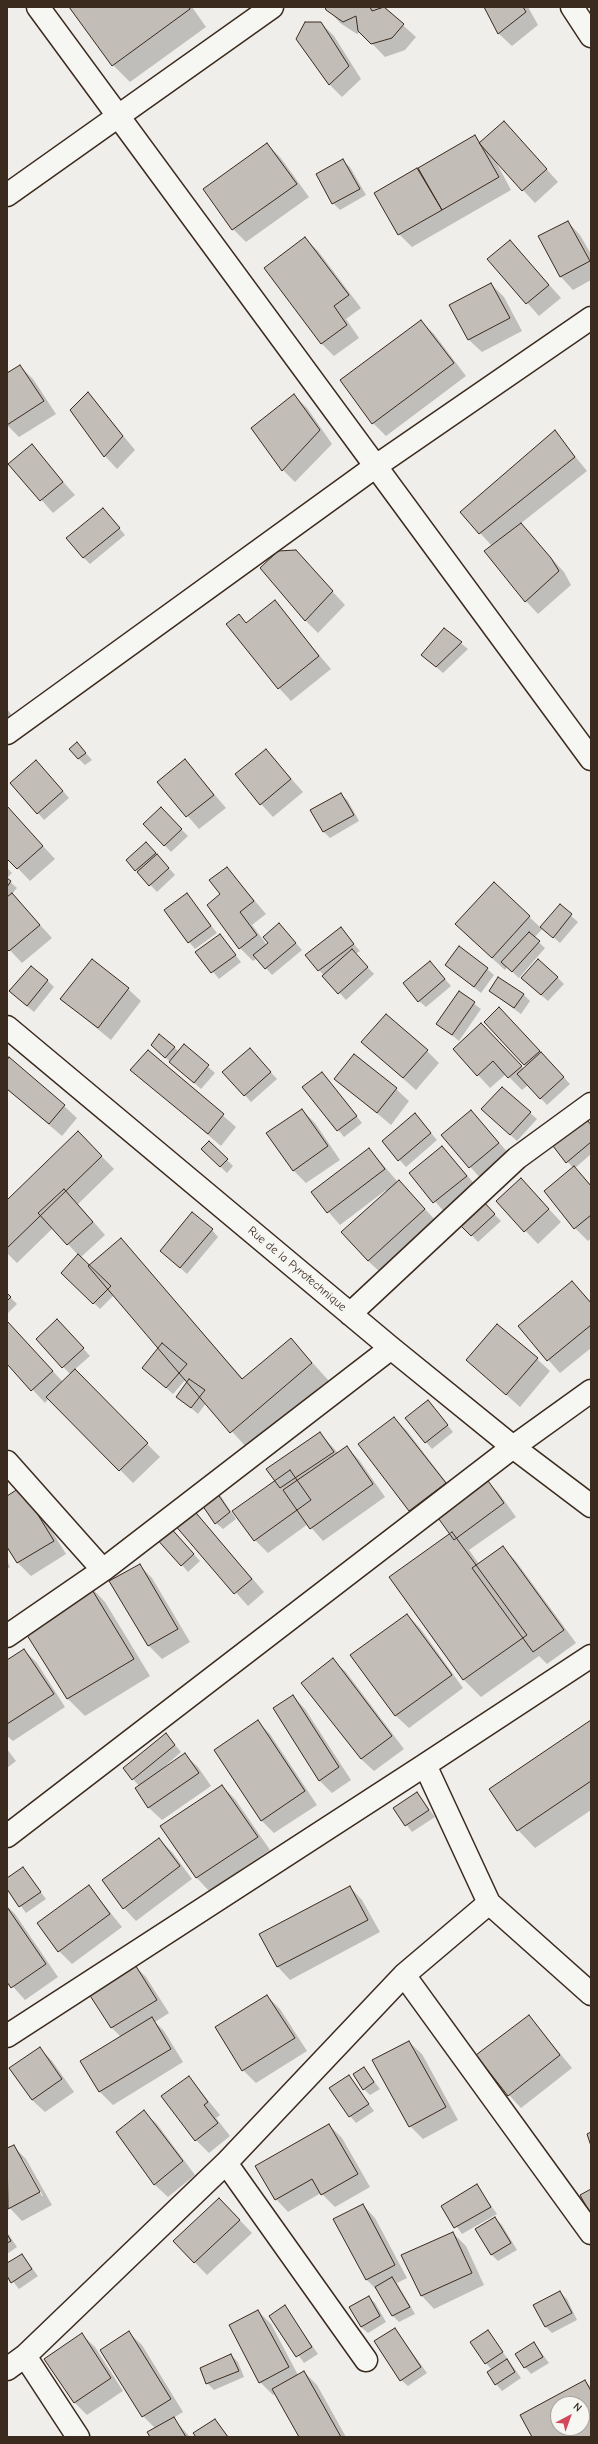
<!DOCTYPE html>
<html>
<head>
<meta charset="utf-8">
<style>
	body { margin:0 }
	#map { position:relative; width:598px; height:2444px; overflow:hidden; background:#efeeea; font-family:"Comic Neue",sans-serif }
	canvas { display:block }
	.frame { position:absolute; inset:0; border:8px solid #3b2a1e; pointer-events:none }
	.north { position:absolute; left:550px; top:2396px; width:40px; height:40px; box-sizing:border-box; background:#f6f6f2; border:1px solid #aba49d; border-radius:50%; rotate:41deg; font-size:11px; font-weight:700; line-height:16px; text-align:center; color:#3b2a1e }
	.north::after { content:''; display:block; margin:auto; width:14px; height:18px; background:#d1495b; clip-path:polygon(50% 0,100% 100%,50% 72%,0 100%) }
</style>
</head>
<body>
<div id="map">
<canvas width="598" height="2444"></canvas>
<div class="frame"></div>
<div class="north">N</div>
</div>
<script>
const context = document.querySelector('canvas').getContext('2d');
context.lineJoin = 'round';
function fillPath(path, color) { context.fillStyle = color; context.fill(path, 'evenodd'); }
const poly = rows => new Path2D(rows.map(r => 'M' + r).join(''));
function stroke(path, color, width, dash) { context.strokeStyle = color; context.lineWidth = width; context.lineCap = dash ? 'butt' : 'round'; context.setLineDash(dash || []); context.stroke(path); }
function label(font, color, halo, rows, align = 'center') {
  context.font = font + ' "Comic Neue",sans-serif'; context.lineWidth = 4; context.setLineDash([]); context.textBaseline = 'middle'; context.strokeStyle = halo; context.fillStyle = color; for (const [text, x, y, turn = 0] of rows) {
    context.save(); context.translate(x, y); context.rotate((+turn || 0) * Math.PI / 180); context.textAlign = isNaN(turn) ? turn : align; if (halo) context.strokeText(text, 0, 0); context.fillText(text, 0, 0); context.restore();
  }
}
fillPath(poly([
	[70,7,192,7,206,27,130,82,113,65],
	[326,7,386,7,387,11,416,37,405,50,385,57,361,32,357,34,340,23],
	[483,7,528,7,538,25,512,46,499,34,488,12],
	[321,23,334,36,361,79,342,97,330,85,298,39],
	[516,135,558,182,535,203,495,160,511,190,412,247,399,234,375,193,475,137,481,143],
	[267,144,280,157,309,197,246,242,233,229,204,189],
	[343,161,350,167,366,195,340,210,333,203],
	[568,222,580,235,591,254,591,280,573,290,561,277,540,237],
	[305,238,318,251,361,308,346,319,359,338,334,356,321,343],
	[510,241,561,298,539,316,488,259],
	[491,284,504,297,522,331,482,352,469,340,451,306],
	[421,321,434,334,466,376,386,436,373,423],
	[20,366,33,379,56,414,19,437,7,425,7,374],
	[88,393,135,450,117,469,105,456,71,410],
	[294,395,307,408,332,444,295,482,283,470],
	[555,432,587,471,520,524,564,572,571,585,538,614,526,601,492,546,480,533],
	[31,446,75,495,53,513,10,464],
	[109,516,125,535,90,564,83,557],
	[295,551,345,605,318,633,305,620],
	[274,602,331,669,291,701,279,688,239,615,247,624],
	[445,630,468,649,443,673,429,661],
	[7,709,15,719,7,725],
	[77,743,92,760,85,765,78,758],
	[266,750,303,792,273,817,261,804],
	[185,760,226,808,199,829,158,782],
	[43,768,69,798,44,820,38,813],
	[341,794,348,801,359,821,330,838,323,831],
	[7,807,55,859,30,881,7,857],
	[161,809,188,836,171,852,144,824],
	[153,850,175,875,157,892,127,860],
	[7,868,12,873,7,878],
	[227,868,266,914,252,925,267,945,279,924,302,950,272,975,257,958,253,961,240,948,221,895],
	[7,879,17,888,12,894,52,938,22,963,7,947],
	[494,884,541,928,560,906,578,922,560,943,543,928,534,938,545,948,519,978,507,967,505,970,469,937],
	[187,895,217,933,195,949,189,942],
	[341,929,360,951,355,954,374,974,346,1000,319,970],
	[219,935,241,962,219,979,197,952],
	[430,962,451,986,426,1007,419,1001],
	[446,965,487,969,494,975,481,993],
	[557,977,564,984,548,1001,529,985],
	[47,980,54,987,34,1012,17,998],
	[128,989,141,1001,111,1040,61,999],
	[490,991,523,994,530,1001,521,1014],
	[460,993,481,1009,459,1041,438,1024],
	[506,1015,570,1084,547,1105,528,1085,522,1090,506,1074,490,1088,478,1075,494,1037,524,1069,527,1067,485,1022],
	[362,1042,427,1051,439,1063,416,1090],
	[184,1046,215,1073,201,1089,158,1051,174,1047,179,1052],
	[148,1051,236,1127,221,1146,132,1070],
	[256,1056,277,1079,251,1102,224,1072],
	[7,1061,64,1106,77,1118,62,1136,7,1089],
	[336,1079,396,1089,409,1101,391,1125],
	[328,1080,362,1123,344,1137,304,1088],
	[502,1088,537,1119,517,1141,489,1116],
	[302,1110,315,1123,340,1160,306,1183,293,1170],
	[471,1111,511,1156,482,1180,442,1135],
	[586,1120,591,1125,591,1154,575,1168,591,1185,591,1238,588,1241,575,1228,573,1168,554,1146],
	[421,1121,437,1140,406,1167,383,1142],
	[78,1132,114,1169,78,1204,105,1235,80,1258,88,1266,121,1239,243,1379,291,1339,329,1381,248,1449,206,1403,198,1414,177,1396,188,1382,186,1379,173,1394,150,1374,159,1348,114,1295,100,1309,62,1273,79,1256,53,1228,17,1263,7,1253,7,1202],
	[209,1142,233,1166,227,1173,202,1149],
	[442,1147,479,1189,447,1215,410,1173],
	[369,1149,398,1182,411,1194,437,1222,381,1273,368,1261,386,1190,340,1225,312,1193],
	[521,1179,561,1222,538,1244,497,1201],
	[483,1203,501,1221,478,1242,461,1224],
	[212,1230,218,1237,187,1274,161,1251],
	[572,1282,591,1302,591,1348,560,1373,519,1327],
	[7,1294,17,1304,7,1314],
	[7,1322,63,1382,70,1374,37,1339,64,1327,90,1356,74,1370,160,1457,133,1483,49,1398,45,1403,7,1362],
	[537,1359,550,1371,520,1407,467,1360],
	[434,1408,453,1432,432,1449,426,1442],
	[394,1418,407,1431,457,1496,422,1523,410,1511,359,1444],
	[320,1433,338,1453,347,1447,359,1460,385,1497,323,1541,308,1524,268,1553,255,1540,234,1511,276,1481],
	[486,1480,498,1492,516,1517,469,1550,479,1564,502,1547,515,1560,576,1643,547,1664,539,1656,481,1697,464,1680,390,1577,451,1534],
	[218,1492,236,1519,223,1529,216,1523],
	[7,1497,33,1501,66,1554,31,1576,18,1563,7,1545],
	[186,1502,264,1592,248,1606,169,1517],
	[175,1533,200,1561,188,1572,182,1565],
	[7,1561,10,1567,7,1569],
	[139,1565,152,1578,190,1642,162,1659,149,1646,111,1582],
	[88,1584,105,1602,150,1676,85,1716,67,1698],
	[407,1615,420,1628,463,1688,409,1728,396,1716,351,1655],
	[24,1650,37,1663,65,1707,13,1741,7,1736,7,1662],
	[333,1660,346,1672,404,1749,374,1771,361,1759,302,1683],
	[293,1696,305,1709,351,1780,332,1793,319,1780],
	[591,1721,591,1810,535,1848,518,1830,490,1789],
	[258,1722,270,1734,317,1805,274,1833,261,1820],
	[166,1734,181,1752,152,1778,185,1755,198,1767,211,1786,162,1820,149,1808,136,1788,139,1786,133,1779],
	[7,1749,16,1761,7,1768],
	[222,1786,235,1799,270,1850,209,1891,197,1878,162,1827],
	[417,1793,435,1817,412,1832,394,1808],
	[159,1839,172,1852,192,1879,136,1921,124,1908],
	[23,1868,46,1899,26,1913,7,1887,7,1879],
	[89,1886,122,1927,72,1964,59,1951],
	[350,1887,362,1900,380,1932,290,1980,278,1967,261,1935],
	[7,1906,15,1914,58,1977,25,2000,7,1980],
	[133,1964,146,1977,169,2013,155,2022,164,2031,183,2062,113,2105,100,2092,82,2061,121,2037,112,2028,89,1991],
	[267,1996,280,2009,307,2051,256,2083,243,2070],
	[529,2016,572,2068,521,2108,509,2095],
	[409,2042,422,2054,458,2120,423,2139,410,2126],
	[40,2048,52,2061,74,2092,45,2112,32,2100],
	[364,2068,380,2089,370,2095,364,2089],
	[349,2076,374,2111,356,2123,350,2116],
	[189,2077,220,2115,216,2118,230,2136,209,2153,196,2140],
	[144,2112,157,2124,195,2175,168,2197,155,2185,117,2132],
	[329,2125,342,2138,370,2187,335,2207,321,2193,288,2212,276,2199],
	[13,2146,26,2159,52,2205,22,2221,7,2205,7,2149],
	[21,2159,23,2159,43,2196,42,2196],
	[477,2186,497,2214,462,2234,442,2206],
	[363,2205,375,2218,407,2278,397,2283,415,2314,399,2322,393,2316,380,2293,367,2280,335,2220],
	[232,2212,252,2233,207,2275,175,2242],
	[495,2218,502,2225,517,2250,498,2261,491,2254],
	[7,2232,17,2247,7,2254],
	[453,2233,466,2246,484,2285,434,2309,422,2296,403,2256],
	[22,2255,38,2276,19,2289,7,2274,7,2264],
	[560,2292,567,2299,577,2320,552,2333,546,2327],
	[369,2297,375,2303,386,2322,368,2333,361,2327],
	[285,2307,318,2354,304,2363,271,2316],
	[258,2311,271,2324,298,2375,304,2372,317,2385,346,2437,300,2437,276,2393,273,2395,260,2382],
	[395,2329,427,2373,408,2386,401,2380],
	[488,2331,521,2378,502,2391,496,2384,492,2370,486,2363],
	[129,2333,142,2345,183,2412,173,2418,190,2437,151,2437,155,2428,143,2416],
	[82,2335,95,2347,123,2391,87,2415,74,2402],
	[534,2343,549,2363,531,2374,525,2367],
	[231,2355,238,2362,244,2377,214,2390,207,2383],
	[585,2381,591,2387,591,2437,533,2437,521,2415],
	[558,2404,582,2404,582,2428,558,2428],
	[215,2420,229,2437,197,2437]
]), '#0003');
const building = poly([
	[69,7,189,7,190,9,112,66,69,7],
	[325,7,370,7,372,11,384,7,404,24,392,38,371,44,358,31,356,16,343,22,326,10,325,7],
	[484,7,523,7,526,12,498,34,484,7],
	[305,22,321,22,349,66,329,85,296,39,305,22],
	[504,121,547,169,522,191,479,143,504,121],
	[475,135,499,177,442,210,418,168,475,135],
	[267,143,297,184,232,230,203,189,267,143],
	[343,159,360,189,332,204,316,174,343,159],
	[417,168,442,210,398,235,374,193,417,168],
	[568,221,590,261,560,277,538,236,568,221],
	[305,237,349,295,334,306,347,325,321,344,264,268,305,237],
	[510,240,549,285,526,304,487,259,510,240],
	[491,283,510,318,468,340,449,305,491,283],
	[421,320,454,363,372,424,340,380,421,320],
	[20,365,44,401,7,425,7,373,20,365],
	[88,392,123,436,104,457,70,410,88,392],
	[294,394,320,430,282,471,251,428,294,394],
	[555,430,575,457,479,534,460,512,555,430],
	[32,444,63,482,40,501,8,464,32,444],
	[103,508,120,528,83,558,66,538,103,508],
	[521,523,551,558,559,571,525,602,484,551,521,523],
	[296,550,333,591,305,621,260,568,278,551,296,550],
	[275,600,319,656,278,689,226,624,239,614,246,623,275,600],
	[444,628,462,642,436,667,421,655,444,628],
	[77,742,86,753,78,759,69,749,77,742],
	[266,749,291,779,260,805,235,774,266,749],
	[185,759,214,795,186,817,157,782,185,759],
	[36,760,63,791,37,814,10,783,36,760],
	[341,793,354,815,323,832,310,810,341,793],
	[7,806,43,846,17,869,7,859,7,806],
	[161,807,182,829,164,846,143,824,161,807],
	[146,842,156,853,135,871,126,860,146,842],
	[157,854,169,868,149,886,137,872,157,854],
	[227,867,254,901,240,912,257,935,239,949,207,905,220,894,209,880,227,867],
	[7,878,11,881,7,887,7,878],
	[494,882,530,916,492,958,455,924,494,882],
	[12,893,40,925,9,951,7,949,7,897,12,893],
	[187,893,211,926,188,943,164,910,187,893],
	[560,904,572,914,553,938,540,927,560,904],
	[279,923,296,943,265,969,253,955,268,943,263,937,279,923],
	[341,927,354,944,318,971,305,955,341,927],
	[529,932,540,941,512,972,501,962,529,932],
	[220,934,236,955,211,973,195,952,220,934],
	[459,946,488,968,474,987,445,965,459,946],
	[352,949,368,967,338,994,322,976,352,949],
	[92,959,129,988,98,1028,60,999,92,959],
	[538,959,558,977,541,995,521,978,538,959],
	[430,961,445,979,418,1002,403,983,430,961],
	[31,966,48,980,27,1006,9,991,31,966],
	[498,977,524,994,514,1008,489,991,498,977],
	[459,991,475,1002,452,1035,436,1024,459,991],
	[499,1007,540,1051,524,1065,484,1022,499,1007],
	[386,1014,428,1050,403,1078,361,1042,386,1014],
	[481,1023,522,1066,508,1078,493,1061,477,1076,453,1049,481,1023],
	[159,1034,175,1047,165,1058,151,1045,159,1034],
	[184,1044,209,1065,194,1083,169,1062,184,1044],
	[250,1048,271,1072,244,1096,222,1072,250,1048],
	[148,1050,224,1114,208,1134,130,1070,148,1050],
	[541,1052,564,1077,540,1099,517,1074,541,1052],
	[354,1054,397,1088,377,1113,334,1079,354,1054],
	[9,1057,65,1105,49,1124,7,1089,7,1060,9,1057],
	[322,1072,357,1116,337,1131,302,1087,322,1072],
	[502,1087,531,1112,510,1135,481,1109,502,1087],
	[302,1109,328,1146,293,1171,266,1133,302,1109],
	[471,1110,499,1143,469,1168,441,1135,471,1110],
	[415,1113,431,1133,398,1161,382,1141,415,1113],
	[586,1118,591,1125,591,1142,566,1163,553,1146,586,1118],
	[78,1131,102,1156,7,1248,7,1200,78,1131],
	[209,1141,228,1159,220,1167,201,1149,209,1141],
	[442,1146,467,1176,433,1203,409,1173,442,1146],
	[369,1148,385,1169,327,1213,311,1192,369,1148],
	[574,1166,591,1186,591,1215,574,1229,544,1191,574,1166],
	[521,1178,549,1209,524,1232,496,1201,521,1178],
	[399,1180,425,1209,368,1261,341,1232,399,1180],
	[64,1189,93,1222,67,1245,38,1213,64,1189],
	[483,1201,495,1214,471,1236,459,1224,483,1201],
	[192,1212,213,1229,180,1268,160,1251,192,1212],
	[121,1238,242,1379,291,1338,312,1363,230,1433,88,1266,121,1238],
	[78,1254,111,1286,93,1304,61,1273,78,1254],
	[572,1281,591,1303,591,1325,547,1361,518,1326,572,1281],
	[7,1293,11,1297,7,1301,7,1293],
	[57,1319,84,1348,62,1368,36,1339,57,1319],
	[7,1321,53,1371,31,1391,7,1364,7,1321],
	[497,1324,538,1358,506,1395,466,1360,497,1324],
	[162,1343,187,1364,166,1388,142,1368,162,1343],
	[75,1369,148,1443,119,1471,46,1397,75,1369],
	[189,1379,205,1390,191,1408,176,1397,189,1379],
	[428,1400,448,1425,425,1443,405,1418,428,1400],
	[394,1417,446,1483,409,1511,358,1444,394,1417],
	[320,1432,334,1452,280,1488,266,1469,320,1432],
	[347,1446,373,1484,310,1529,283,1490,347,1446],
	[290,1470,311,1500,254,1541,232,1511,290,1470],
	[486,1478,504,1503,454,1540,436,1515,486,1478],
	[211,1484,230,1512,215,1524,196,1496,211,1484],
	[21,1487,54,1541,17,1563,7,1547,7,1496,21,1487],
	[186,1501,252,1579,234,1594,168,1517,186,1501],
	[168,1525,194,1554,181,1566,155,1537,168,1525],
	[452,1532,527,1635,463,1680,389,1577,452,1532],
	[503,1546,564,1630,533,1652,472,1568,503,1546],
	[140,1564,178,1629,148,1646,109,1581,140,1564],
	[88,1583,134,1659,67,1699,20,1624,88,1583],
	[407,1614,452,1675,395,1716,350,1655,407,1614],
	[24,1649,54,1694,7,1724,7,1660,24,1649],
	[333,1658,392,1736,361,1759,301,1683,333,1658],
	[293,1695,339,1767,319,1781,273,1708,293,1695],
	[258,1720,305,1791,261,1821,214,1750,258,1720],
	[591,1720,591,1781,517,1831,489,1789,591,1720],
	[166,1733,175,1745,132,1780,123,1768,166,1733],
	[185,1753,199,1773,148,1808,135,1788,185,1753],
	[222,1785,258,1837,196,1878,160,1826,222,1785],
	[417,1792,429,1810,405,1826,393,1808,417,1792],
	[159,1838,180,1866,123,1909,102,1880,159,1838],
	[23,1867,41,1892,19,1907,7,1889,7,1878,23,1867],
	[89,1885,110,1914,58,1952,37,1923,89,1885],
	[350,1886,368,1920,277,1967,259,1934,350,1886],
	[7,1907,46,1964,11,1988,7,1982,7,1907],
	[134,1963,157,2000,111,2028,87,1991,134,1963],
	[267,1995,295,2038,242,2071,215,2027,267,1995],
	[529,2015,560,2055,508,2096,476,2055,529,2015],
	[152,2017,171,2049,99,2092,80,2061,152,2017],
	[409,2041,446,2107,409,2127,372,2060,409,2041],
	[40,2047,62,2079,32,2100,9,2068,40,2047],
	[364,2067,374,2082,363,2090,353,2074,364,2067],
	[349,2075,369,2104,349,2117,329,2088,349,2075],
	[189,2076,208,2102,204,2105,218,2123,195,2141,161,2096,189,2076],
	[144,2110,183,2161,154,2185,116,2132,144,2110],
	[329,2124,358,2174,321,2195,312,2179,275,2200,255,2166,329,2124],
	[591,2132,591,2146,587,2134,591,2132],
	[14,2145,40,2192,8,2209,7,2148,14,2145],
	[477,2184,491,2207,454,2228,441,2206,477,2184],
	[591,2189,591,2215,580,2195,591,2189],
	[219,2198,240,2220,194,2263,173,2241,219,2198],
	[363,2204,395,2265,366,2280,333,2219,363,2204],
	[495,2217,511,2243,491,2255,475,2229,495,2217],
	[453,2232,472,2273,421,2296,401,2255,453,2232],
	[7,2234,11,2241,7,2243,7,2234],
	[22,2254,32,2269,11,2283,7,2276,7,2263,22,2254],
	[392,2277,410,2307,392,2316,375,2287,392,2277],
	[560,2291,572,2313,545,2327,533,2305,560,2291],
	[369,2296,380,2316,361,2327,349,2307,369,2296],
	[285,2305,312,2347,296,2357,269,2316,285,2305],
	[258,2310,289,2367,259,2383,229,2325,258,2310],
	[395,2328,421,2367,400,2381,374,2341,395,2328],
	[488,2330,503,2352,485,2364,470,2342,488,2330],
	[129,2331,171,2399,142,2417,100,2350,129,2331],
	[82,2333,111,2378,74,2403,44,2359,82,2333],
	[534,2342,543,2357,524,2368,515,2354,534,2342],
	[231,2354,239,2371,206,2384,200,2368,231,2354],
	[507,2359,515,2372,495,2385,487,2372,507,2359],
	[304,2371,341,2437,299,2437,272,2389,304,2371],
	[585,2380,591,2391,591,2437,532,2437,520,2415,585,2380],
	[558,2404,582,2404,582,2428,558,2428,558,2404],
	[174,2417,186,2437,150,2437,147,2432,174,2417],
	[215,2419,228,2437,196,2437,193,2433,215,2419]
]);
fillPath(building, '#c2bdb7');
stroke(building, '#3b2a1e', 1);
const minor = poly([
	[38,7,591,759],
	[572,7,591,36],
	[7,195,272,7],
	[7,733,376,466,591,318],
	[7,1027,391,1348,513,1447,591,1506],
	[350,1314,517,1158,591,1104],
	[7,1462,103,1570],
	[7,1636,103,1570,391,1348],
	[591,1656,425,1765,489,1903,591,1994],
	[7,1836,513,1447,591,1391],
	[404,1975,591,2233],
	[7,2036,425,1765],
	[226,2163,366,2360],
	[25,2356,78,2437],
	[7,2369,25,2356,226,2163,404,1975,489,1903]
]);
stroke(minor, '#3b2a1e', 25);
stroke(minor, '#f6f6f2', 22);
label('12px', '#3b2a1e', '#f6f6f2', [
	["Rue de la Pyrotechnique",297,1269,40]
]);
</script>
</body>
</html>
